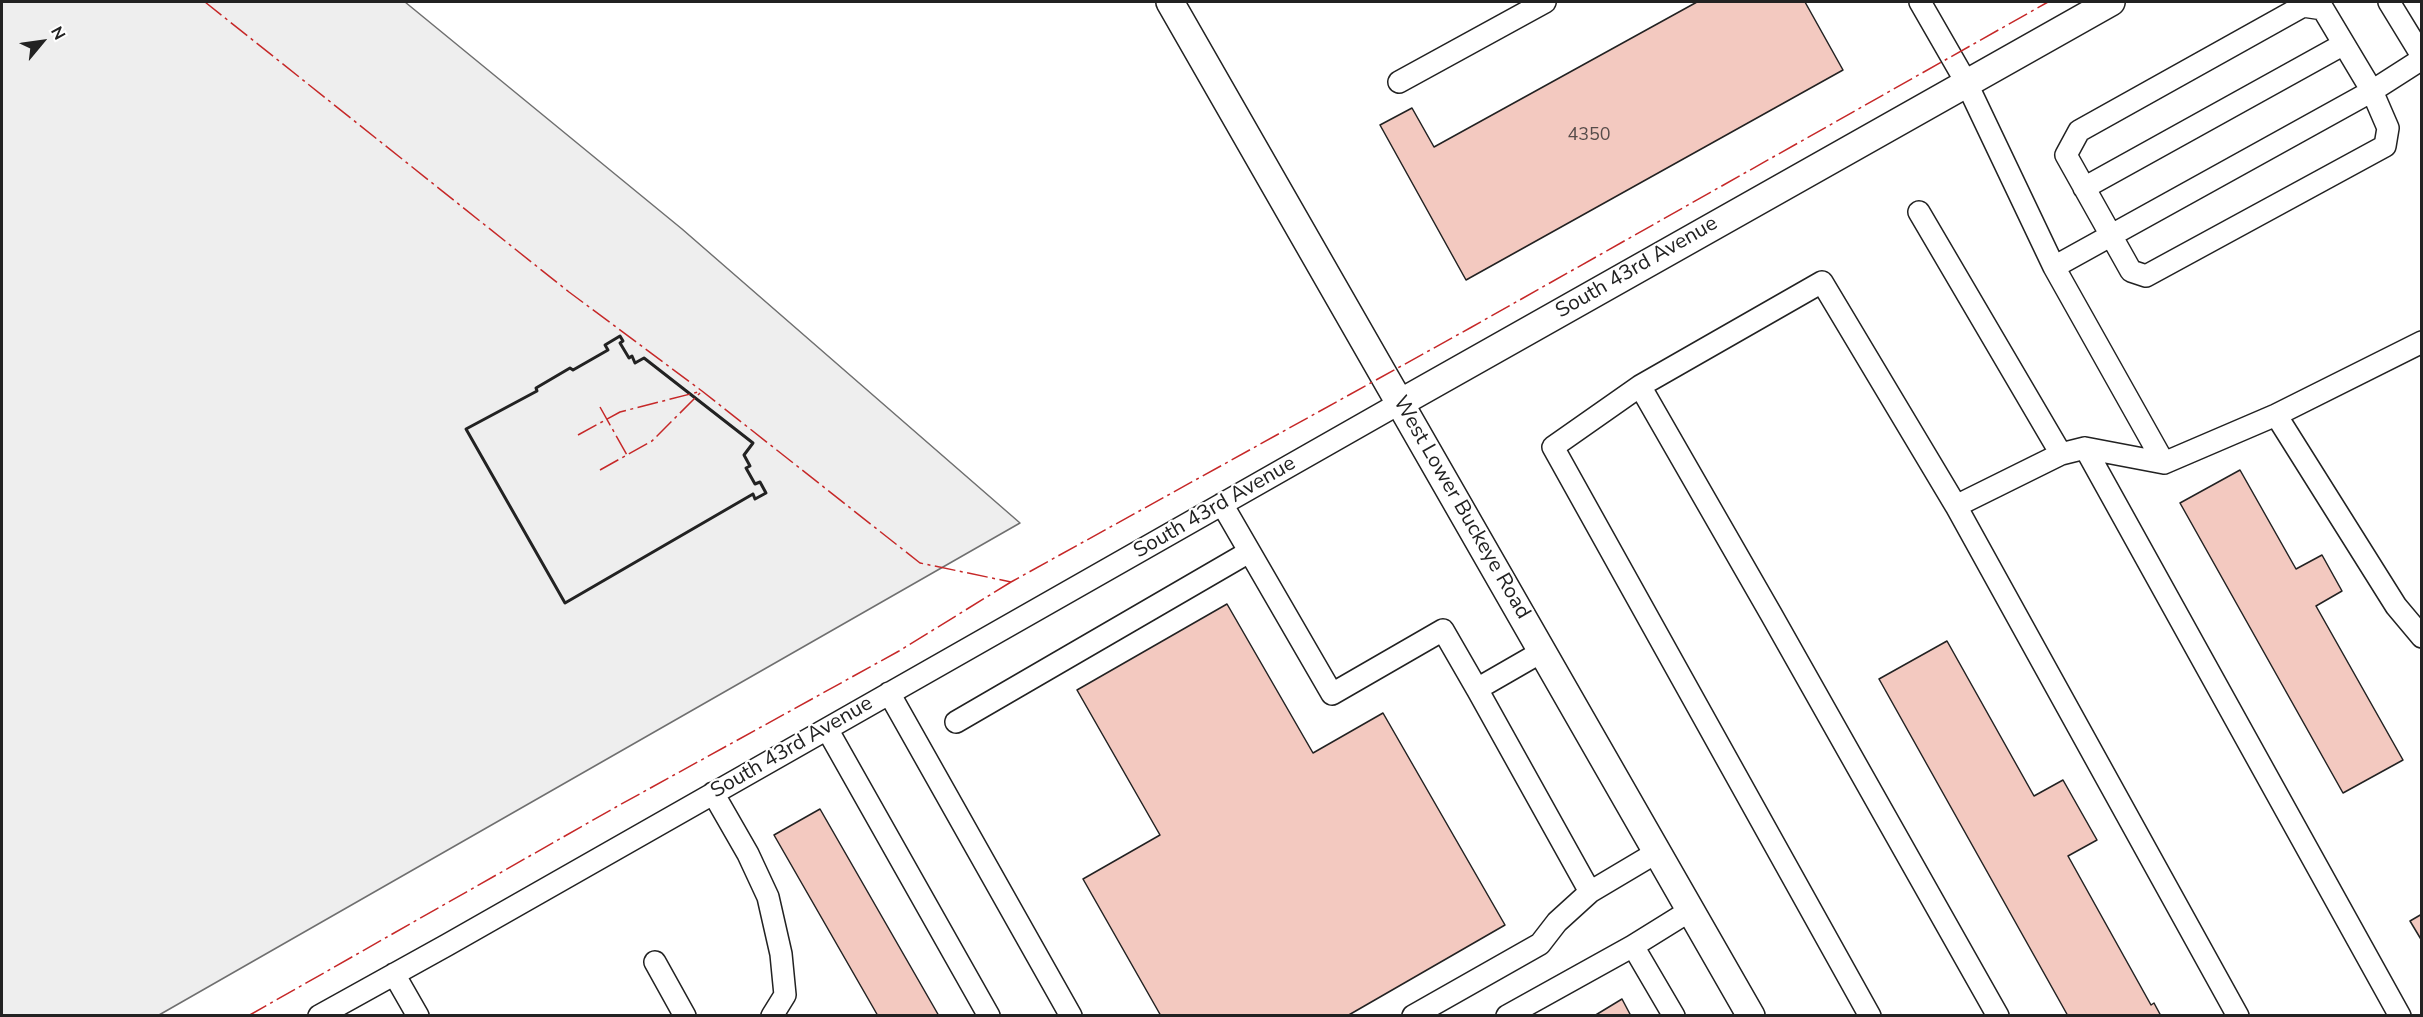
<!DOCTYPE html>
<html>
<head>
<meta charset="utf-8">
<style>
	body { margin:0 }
	#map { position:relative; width:2423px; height:1017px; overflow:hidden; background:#fff; font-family:"Nunito Sans",sans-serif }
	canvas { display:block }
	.frame { position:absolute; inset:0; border:3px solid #222; pointer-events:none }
	.north { position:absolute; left:12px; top:12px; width:60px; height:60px; -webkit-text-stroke:4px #fff; paint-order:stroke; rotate:61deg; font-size:16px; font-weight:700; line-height:24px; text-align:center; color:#222 }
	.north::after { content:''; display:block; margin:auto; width:21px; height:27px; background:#222; clip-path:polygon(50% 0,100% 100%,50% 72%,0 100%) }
</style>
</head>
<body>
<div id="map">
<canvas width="2423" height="1017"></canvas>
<div class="frame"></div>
<div class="north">N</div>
</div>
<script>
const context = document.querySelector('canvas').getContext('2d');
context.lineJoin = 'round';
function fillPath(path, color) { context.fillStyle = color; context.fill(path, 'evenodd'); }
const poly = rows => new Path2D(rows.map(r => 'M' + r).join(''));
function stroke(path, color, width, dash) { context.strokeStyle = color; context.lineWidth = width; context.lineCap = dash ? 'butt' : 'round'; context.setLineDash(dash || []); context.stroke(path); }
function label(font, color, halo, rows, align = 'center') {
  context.font = font + ' "Nunito Sans",sans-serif'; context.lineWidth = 4.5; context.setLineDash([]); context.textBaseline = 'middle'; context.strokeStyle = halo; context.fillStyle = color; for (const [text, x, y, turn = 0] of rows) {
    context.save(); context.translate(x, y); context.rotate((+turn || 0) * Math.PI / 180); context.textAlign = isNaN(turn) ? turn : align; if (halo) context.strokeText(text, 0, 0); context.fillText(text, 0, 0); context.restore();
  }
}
const green = poly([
	[2,2,405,2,682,229,1020,523,159,1015,2,1015,2,2]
]);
fillPath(green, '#eee');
stroke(green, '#6f6f6f', 1.5);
const building = poly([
	[1697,2,1805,2,1843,70,1466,280,1380,125,1412,108,1434,147,1697,2],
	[2240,470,2296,569,2322,555,2342,591,2316,606,2403,760,2343,793,2180,503,2240,470],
	[1227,604,1313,753,1383,713,1505,925,1347,1016,1161,1016,1083,879,1160,835,1077,690,1227,604],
	[1947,641,2034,796,2063,780,2097,840,2068,856,2151,1005,2154,1003,2161,1016,2068,1016,1879,679,1947,641],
	[820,809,939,1016,878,1016,774,835,820,809],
	[2422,914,2422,941,2410,921,2422,914],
	[1622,999,1631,1016,1594,1016,1622,999]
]);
fillPath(building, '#f3c9c0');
stroke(building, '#222', 1.5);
const minor = poly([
	[1920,2,1966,82,2054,267,2164,463],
	[2389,2,2422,56],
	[2303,6,2323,9,2372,91,2388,128,2385,146,2146,276,2131,271,2066,155,2079,131,2303,6],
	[1399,82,1545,2],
	[2084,188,2344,44],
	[1919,212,2061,454],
	[2054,267,2372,91,2422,59],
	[1640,386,1553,447,1870,1016],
	[2276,415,2396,606,2422,637],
	[2085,448,2400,1016],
	[1222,504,1332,694,1443,630,1477,689],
	[1956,506,2061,454,2085,448,2164,463,2276,415,2422,342],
	[1543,651,1477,689,1590,892,1659,851],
	[889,693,1071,1016],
	[956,722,1249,552],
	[827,729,989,1016],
	[713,793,748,854,768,897,781,954,785,995,772,1016],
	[655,962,685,1016],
	[394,974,418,1016],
	[319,1016,447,945,1400,403],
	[1413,1016,1540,944,1557,922,1590,892],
	[1507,1016,1633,946],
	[1674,1016,1633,946,1691,910],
	[1998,1016,1771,614,1640,386,1822,282,1956,506,2238,1016]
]);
const major = poly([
	[1170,2,1751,1016],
	[1400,403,2111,2]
]);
stroke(minor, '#222', 24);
stroke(major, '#222', 30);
stroke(minor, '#fff', 21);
stroke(major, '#fff', 27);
stroke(poly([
	[620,336,623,341,620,343,629,358,632,356,635,363,644,358,753,443,744,455,750,466,746,468,755,484,760,482,766,493,755,499,753,494,565,603,466,429,537,391,536,388,570,368,573,370,608,350,605,345,620,336]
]), '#222', 3);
stroke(poly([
	[205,2,569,292,702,391,920,563,1011,582,1470,328,2048,2],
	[600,407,627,455],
	[578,435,620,412,702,391],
	[600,470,652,441,702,391],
	[248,1016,616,807,899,651,1011,582]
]), '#c62828', 1.5, [21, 4.5, 3, 4.5]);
label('18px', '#564c4a', null, [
	["4350",1589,136]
]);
label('21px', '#222', '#fff', [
	["South 43rd Avenue",1637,268,-30],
	["South 43rd Avenue",1215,508,-30],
	["West Lower Buckeye Road",1461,508,60],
	["South 43rd Avenue",792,748,-30]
]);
</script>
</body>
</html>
